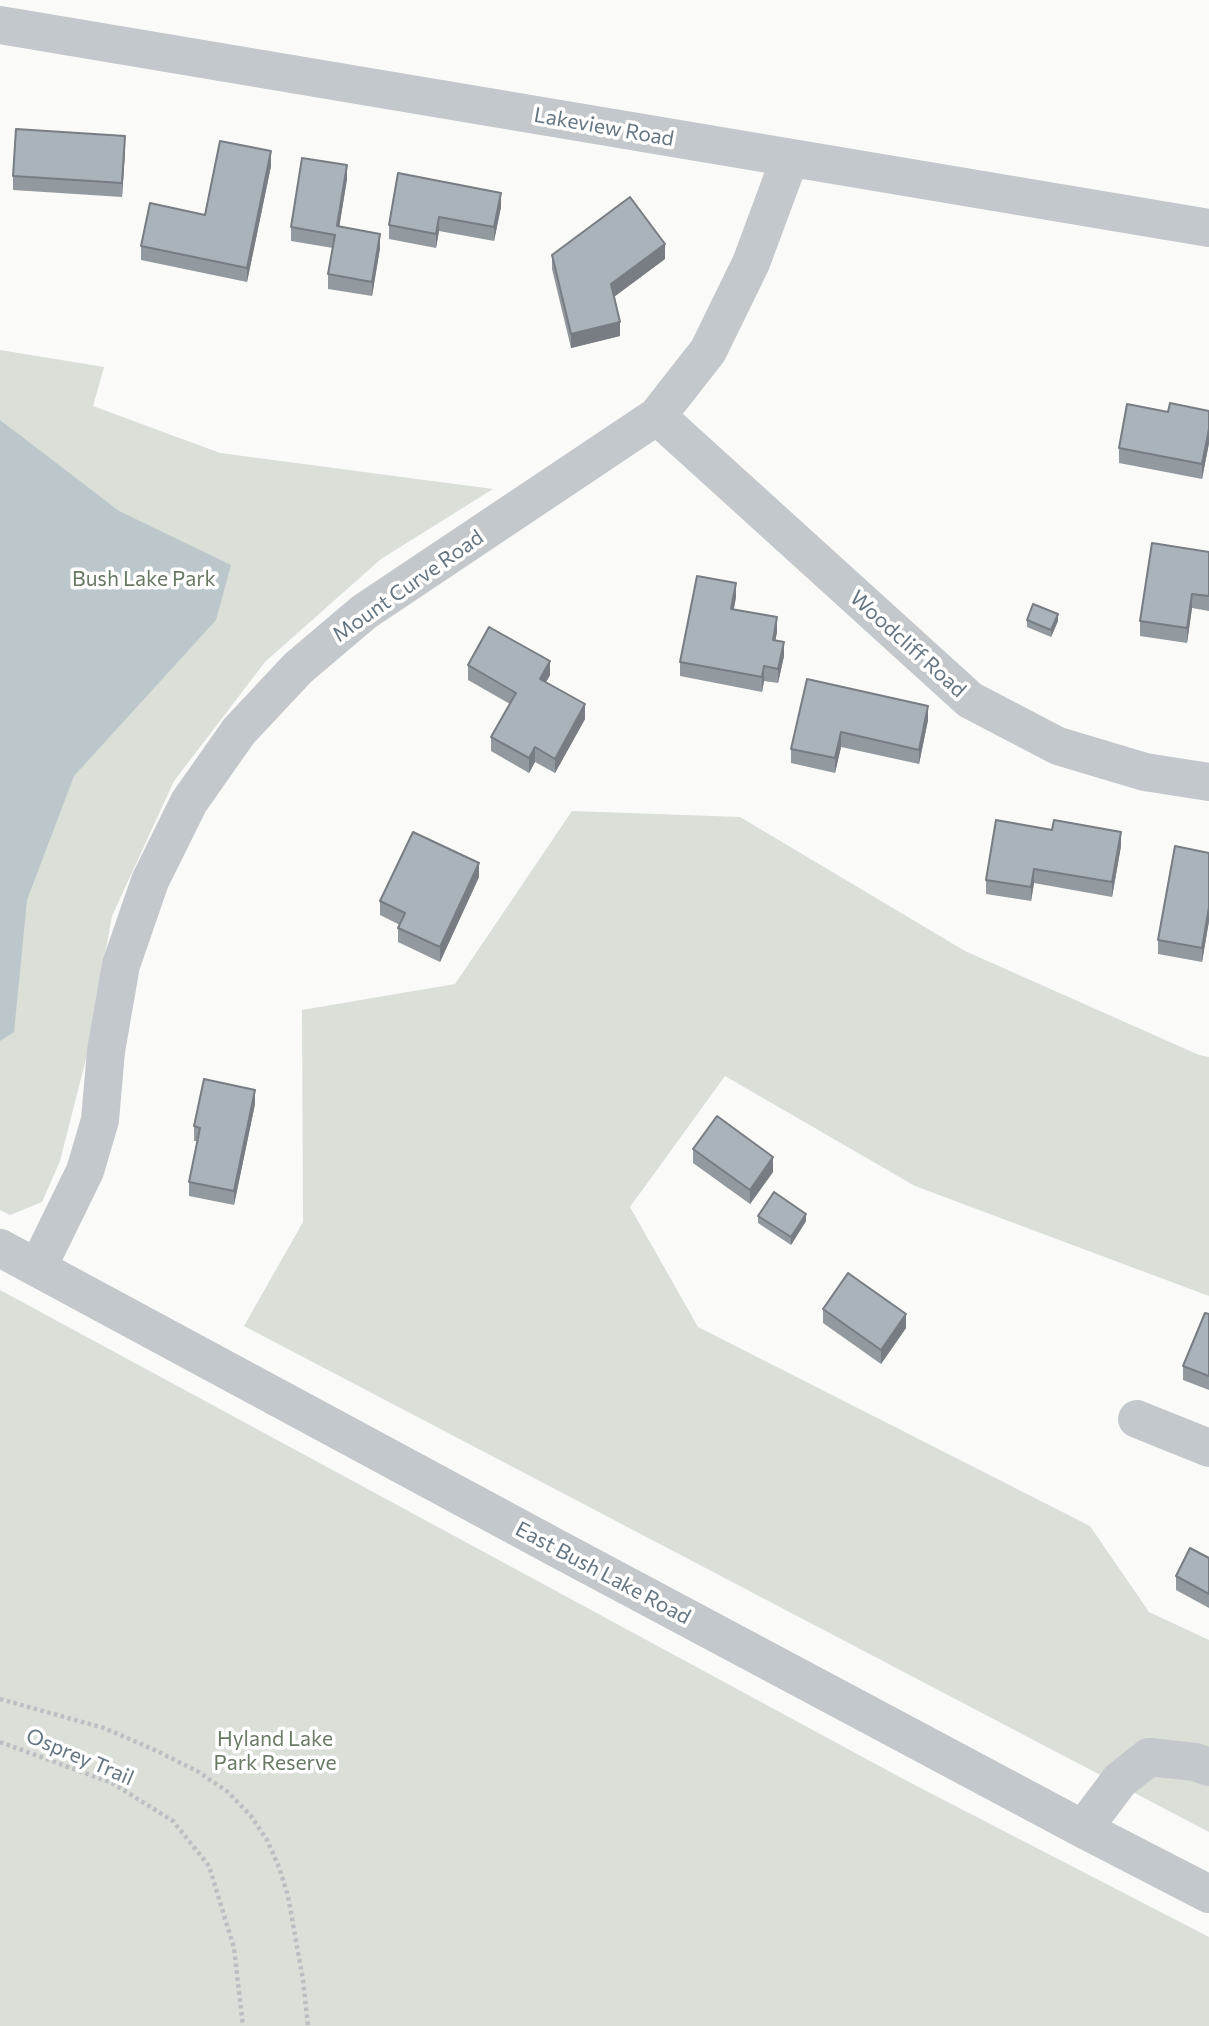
<!DOCTYPE html>
<html>
<head>
<meta charset="utf-8">
<style>
	body { margin:0 }
	canvas { display:block; background:#fafaf8 }
</style>
</head>
<body>
<canvas width="1209" height="2026"></canvas>
<script>
const context = document.querySelector('canvas').getContext('2d');
context.lineJoin = 'round';
function fillPath(path, color) { context.fillStyle = color; context.fill(path, 'evenodd'); }
const poly = rows => new Path2D(rows.map(r => 'M' + r).join(''));
function stroke(path, color, width, dash) { context.strokeStyle = color; context.lineWidth = width; context.lineCap = dash ? 'butt' : 'round'; context.setLineDash(dash || []); context.stroke(path); }
function label(font, color, halo, rows, align = 'center') {
  context.font = font + ' Commissioner,sans-serif'; context.lineWidth = 7; context.setLineDash([]); context.textBaseline = 'middle'; context.strokeStyle = halo; context.fillStyle = color; for (const [text, x, y, turn = 0] of rows) {
    context.save(); context.translate(x, y); context.rotate((+turn || 0) * Math.PI / 180); context.textAlign = isNaN(turn) ? turn : align; if (halo) context.strokeText(text, 0, 0); context.fillText(text, 0, 0); context.restore();
  }
}
fillPath(poly([
	[0,350,104,367,93,406,220,453,493,489,381,559,265,662,174,781,112,916,87,1055,60,1161,42,1202,10,1215,0,1210],
	[572,811,740,817,965,951,1199,1055,1209,1057,1209,1296,915,1186,725,1076,630,1207,698,1327,1090,1526,1149,1612,1209,1640,1209,1832,244,1326,303,1222,302,1010,455,984],
	[0,1290,907,1781,1209,1937,1209,2026,0,2026]
]), '#dadfd7');
fillPath(poly([
	[0,420,119,511,231,565,216,620,74,776,27,900,14,1032,0,1041]
]), '#bbc7cb');
stroke(poly([
	[0,1699,104,1728,157,1751,197,1771,228,1792,251,1816,267,1840,279,1867,288,1896,303,1980,308,2026],
	[0,1742,112,1783,173,1821,209,1866,234,1948,243,2026]
]), '#bbbfc2', 4.5, [3.5, 3.5]);
stroke(poly([
	[0,25,1209,228],
	[657,416,970,700,1058,746,1145,772,1209,782],
	[0,1248,560,1550,1083,1829,1209,1894],
	[38,1267,85,1171,100,1120,106,1051,121,965,150,881,189,802,239,731,298,668,364,612,657,416,708,351,751,263,790,158],
	[1137,1419,1209,1448],
	[1083,1829,1120,1780,1149,1757,1195,1762,1209,1767]
]), '#c3c8cc', 38);
fillPath(poly([
	[125,151,122,197,13,190,13,176],
	[271,166,247,282,141,260,141,246,205,215],
	[347,179,339,227,380,248,372,296,328,289,328,274,333,248,291,241,291,227],
	[501,207,494,241,439,231,436,248,389,239,389,225],
	[552,255,665,259,614,297,620,336,571,348,552,269],
	[1209,411,1209,443,1202,479,1119,463,1119,448,1168,412],
	[1209,552,1209,611,1192,608,1187,643,1140,636,1140,621],
	[736,597,734,609,777,632,775,640,784,656,778,683,764,681,762,692,680,676,680,662],
	[1027,620,1058,621,1051,637,1027,627],
	[468,665,550,675,546,682,585,719,555,773,535,762,529,773,491,751,491,737,510,704,468,680],
	[807,679,928,720,919,764,841,747,835,773,791,763,791,749],
	[1121,846,1112,897,1034,883,1031,901,986,894,986,880],
	[1209,853,1209,921,1202,962,1158,954,1158,940],
	[479,877,440,962,398,942,398,928,400,925,380,915,380,901],
	[255,1104,234,1205,189,1196,189,1182,197,1141,194,1141,194,1126],
	[693,1149,773,1172,750,1204,693,1163],
	[758,1216,806,1221,791,1245,758,1223],
	[823,1309,906,1328,881,1364,823,1323],
	[1209,1314,1209,1390,1183,1380,1183,1366],
	[1209,1558,1209,1608,1176,1590,1176,1576]
]), '#929a9f');
fillPath(poly([
	[125,136,125,151,122,197,122,183],
	[271,151,271,166,247,282,247,268],
	[347,165,347,179,337,241,337,226],
	[501,193,501,207,494,241,494,227],
	[439,217,439,231,436,248,436,234],
	[380,234,380,248,372,296,372,282],
	[665,244,665,259,611,299,611,284],
	[620,322,620,336,571,348,571,334],
	[1209,429,1209,443,1202,479,1202,464],
	[736,583,736,597,731,623,731,609],
	[1192,594,1192,608,1187,643,1187,628],
	[1058,614,1058,621,1051,637,1051,630],
	[777,617,777,632,773,654,773,640],
	[784,642,784,656,778,683,778,669],
	[550,661,550,675,540,693,540,679],
	[764,666,764,681,762,692,762,677],
	[585,704,585,719,555,773,555,759],
	[928,706,928,720,919,764,919,750],
	[841,732,841,747,835,773,835,758],
	[535,747,535,762,529,773,529,758],
	[1121,832,1121,846,1112,897,1112,882],
	[479,863,479,877,440,962,440,947],
	[1034,869,1034,883,1031,901,1031,887],
	[1209,907,1209,921,1202,962,1202,948],
	[255,1090,255,1104,234,1205,234,1191],
	[773,1157,773,1172,750,1204,750,1190],
	[806,1214,806,1221,791,1245,791,1237],
	[906,1314,906,1328,881,1364,881,1350]
]), '#777d82');
const building = poly([
	[16,129,125,136,122,183,13,176,16,129],
	[220,141,271,151,247,268,141,246,150,203,205,215,220,141],
	[302,158,347,165,337,226,380,234,372,282,328,274,335,235,291,227,302,158],
	[398,173,501,193,494,227,439,217,436,234,389,225,398,173],
	[630,197,665,244,611,284,620,322,571,334,552,255,630,197],
	[1170,403,1209,411,1209,429,1202,464,1119,448,1127,404,1168,412,1170,403],
	[1152,543,1209,552,1209,596,1192,594,1187,628,1140,621,1152,543],
	[697,576,736,583,731,609,777,617,773,640,784,642,778,669,764,666,762,677,680,662,697,576],
	[1033,604,1058,614,1051,630,1027,620,1033,604],
	[489,627,550,661,540,679,585,704,555,759,535,747,529,758,491,737,516,693,468,665,489,627],
	[807,679,928,706,919,750,841,732,835,758,791,749,807,679],
	[996,820,1052,830,1054,820,1121,832,1112,882,1034,869,1031,887,986,880,996,820],
	[413,832,479,863,440,947,398,928,405,913,380,901,413,832],
	[1175,846,1209,853,1209,907,1202,948,1158,940,1175,846],
	[204,1079,255,1090,234,1191,189,1182,200,1128,194,1126,204,1079],
	[717,1116,773,1157,750,1190,693,1149,717,1116],
	[774,1192,806,1214,791,1237,758,1216,774,1192],
	[848,1273,906,1314,881,1350,823,1309,848,1273],
	[1205,1313,1209,1314,1209,1376,1183,1366,1205,1313],
	[1190,1548,1209,1558,1209,1594,1176,1576,1190,1548]
]);
fillPath(building, '#aab3b9');
stroke(building, '#777d82', 2);
label('21px', '#657683', '#fff', [
	["Lakeview Road",604,127,10],
	["Mount Curve Road",408,586,-35],
	["Woodcliff Road",908,644,42],
	["East Bush Lake Road",603,1573,28],
	["Osprey Trail",80,1757,23]
]);
label('21px', '#687a64', '#fff', [
	["Bush Lake Park",144,579],
	["Hyland Lake",275,1739],
	["Park Reserve",275,1763]
]);
</script>
</body>
</html>
